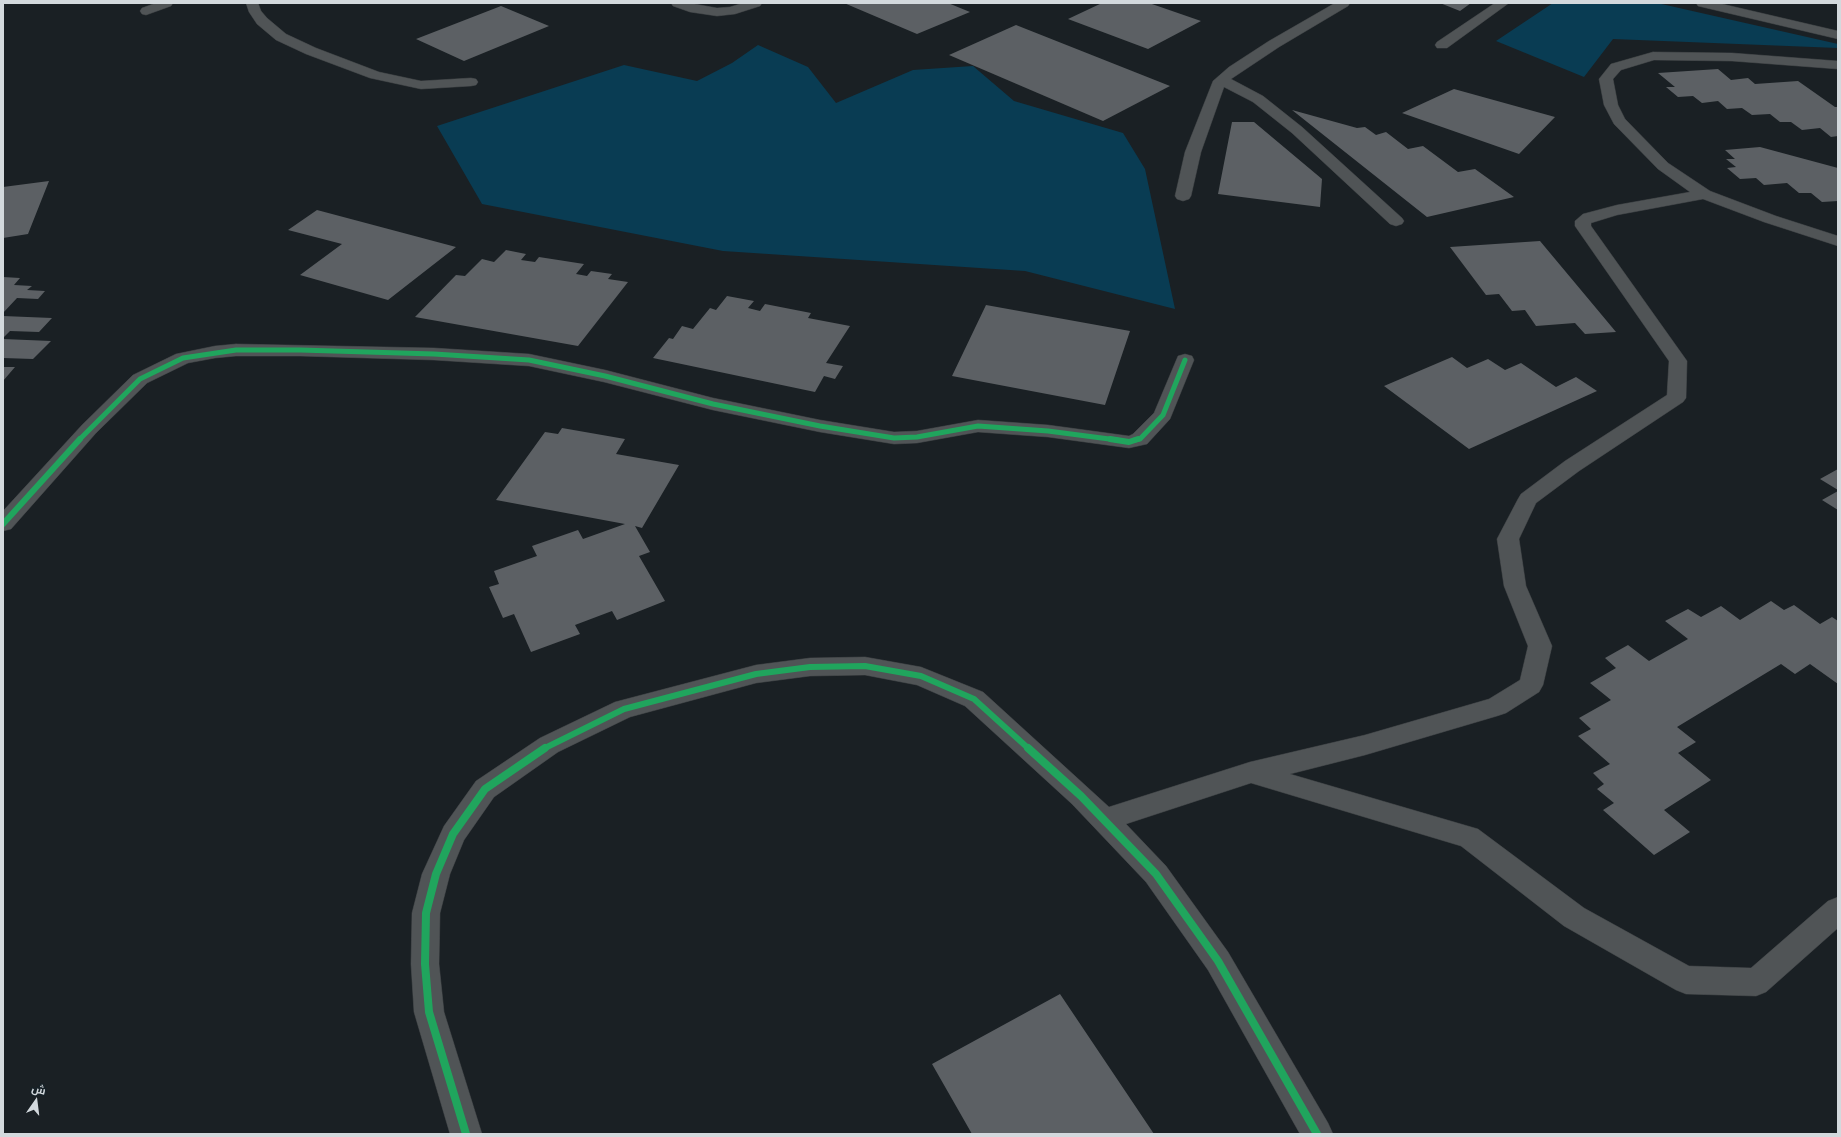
<!DOCTYPE html>
<html>
<head>
<meta charset="utf-8">
<style>
	body { margin:0 }
	#map { position:relative; width:1841px; height:1137px; overflow:hidden; background:#1a2024; font-family:"Archivo Narrow",Cairo,sans-serif }
	canvas { display:block }
	.frame { position:absolute; inset:0; border:4px solid #d3d9dd; pointer-events:none }
	.north { position:absolute; left:16px; top:1081px; width:40px; height:40px; -webkit-text-stroke:3px #172127; paint-order:stroke; rotate:14deg; font-size:11px; font-weight:700; line-height:16px; text-align:center; color:#d3d9dd }
	.north::after { content:''; display:block; margin:auto; width:14px; height:18px; background:#d3d9dd; clip-path:polygon(50% 0,100% 100%,50% 72%,0 100%) }
</style>
</head>
<body>
<div id="map">
<canvas width="1841" height="1137"></canvas>
<div class="frame"></div>
<div class="north">ش</div>
</div>
<script>
const context = document.querySelector('canvas').getContext('2d');
context.lineJoin = 'round';
function fillPath(path, color) { context.fillStyle = color; context.fill(path, 'evenodd'); }
const poly = rows => new Path2D(rows.map(r => 'M' + r).join(''));
function stroke(path, color, width, dash) { context.strokeStyle = color; context.lineWidth = width; context.lineCap = dash ? 'butt' : 'round'; context.setLineDash(dash || []); context.stroke(path); }
fillPath(poly([
	[1553,3,1657,3,1838,44,1838,48,1613,39,1584,77,1496,41],
	[758,45,808,67,836,103,913,70,973,66,1014,101,1123,133,1145,169,1175,309,1025,271,723,251,482,204,437,126,624,65,697,81,732,63]
]), '#093c53');
fillPath(poly([
	[844,3,948,3,970,12,917,34],
	[1102,3,1149,3,1201,21,1148,49,1068,19],
	[1440,3,1471,3,1460,11],
	[501,6,549,26,464,61,416,39],
	[1016,25,1170,86,1103,121,949,55],
	[1718,69,1731,80,1748,78,1755,84,1798,81,1835,107,1838,107,1838,136,1831,137,1820,128,1802,130,1791,122,1780,122,1770,114,1752,115,1742,108,1727,109,1718,101,1702,103,1693,96,1678,97,1666,87,1675,87,1658,73],
	[1454,89,1555,117,1519,154,1402,113],
	[1292,110,1357,128,1365,127,1376,135,1386,132,1408,149,1423,146,1458,172,1475,169,1514,197,1427,217],
	[1232,122,1254,122,1322,179,1320,207,1218,194],
	[1760,147,1838,168,1838,201,1822,202,1811,193,1799,193,1787,183,1764,185,1756,178,1740,179,1727,168,1736,167,1726,159,1735,159,1725,150],
	[49,181,28,234,3,238,3,187],
	[317,210,456,247,388,300,300,275,342,244,288,230],
	[1540,241,1616,332,1585,334,1575,323,1536,326,1525,310,1512,311,1499,294,1486,295,1450,247],
	[506,250,526,254,521,260,535,262,539,257,584,264,576,274,587,276,591,271,612,274,608,279,628,282,578,346,415,317,456,275,465,276,482,259,494,262],
	[3,277,20,278,14,285,32,286,27,290,45,291,38,299,17,298,3,313],
	[727,296,754,301,748,308,760,311,765,304,811,313,808,318,850,326,826,363,843,366,835,379,824,376,815,392,653,358,669,338,673,339,682,326,693,329,710,308,716,310],
	[986,305,1130,331,1105,405,952,376],
	[3,316,52,318,39,332,10,331,3,338],
	[3,339,51,341,33,359,3,358],
	[1452,357,1467,368,1488,359,1505,370,1521,363,1556,387,1576,377,1597,391,1469,449,1384,386],
	[3,367,15,367,3,381],
	[562,428,625,439,616,454,679,465,642,528,635,526,650,552,639,556,665,601,617,620,612,611,575,625,580,634,531,652,514,614,503,618,489,587,499,584,494,571,537,556,532,546,578,530,583,539,625,524,496,500,545,432,558,434],
	[1838,469,1838,490,1820,479],
	[1838,491,1838,510,1822,500],
	[1771,601,1784,610,1794,605,1820,624,1832,617,1838,621,1838,684,1810,664,1795,674,1781,664,1677,727,1696,742,1678,753,1711,780,1664,810,1690,832,1654,855,1603,810,1614,803,1597,789,1604,784,1593,773,1610,764,1578,736,1591,729,1579,718,1611,700,1590,683,1616,668,1605,658,1628,645,1649,661,1688,639,1665,621,1688,609,1701,617,1721,606,1740,620],
	[1060,994,1154,1134,972,1134,932,1064]
]), '#5c6064');
const minor = poly([
	[156,3,173,3,171,6,146,15,142,14,140,11,142,8,156,3],
	[246,3,258,3,261,11,267,18,286,34,316,48,379,72,421,81,471,78,476,79,478,82,476,85,471,86,421,89,370,78,306,54,276,40,257,24,249,12,246,3],
	[671,3,689,3,717,8,730,7,743,3,762,3,760,6,735,14,717,16,690,12,673,6,671,3],
	[1335,3,1350,3,1348,6,1279,47,1231,79,1263,96,1302,127,1402,218,1404,221,1402,224,1396,226,1390,224,1292,133,1253,102,1224,87,1201,152,1191,196,1189,199,1183,201,1177,199,1175,196,1185,152,1213,81,1229,67,1269,41,1335,3],
	[1495,3,1509,3,1447,48,1437,48,1435,45,1437,42,1495,3],
	[1696,3,1718,3,1838,31,1838,39,1698,6,1696,3],
	[1653,52,1732,53,1838,61,1838,69,1732,61,1654,60,1621,70,1613,79,1618,105,1625,119,1668,163,1710,191,1776,216,1838,236,1838,246,1764,222,1703,199,1617,215,1591,223,1591,226,1687,361,1686,398,1683,402,1579,471,1536,503,1519,539,1526,586,1552,646,1543,685,1539,692,1506,713,1497,716,1365,755,1290,774,1478,829,1584,908,1689,966,1751,968,1828,901,1838,897,1838,928,1766,992,1756,996,1686,994,1676,990,1564,926,1461,846,1251,783,1126,824,1166,866,1228,952,1328,1123,1333,1134,1300,1134,1208,970,1146,882,1072,804,965,706,917,685,865,675,810,676,756,683,630,717,558,752,494,797,464,840,450,874,440,913,439,964,444,1012,482,1134,450,1134,414,1012,411,964,412,913,422,874,444,826,476,781,540,738,615,702,756,665,810,658,865,657,921,667,983,692,1109,807,1250,762,1365,735,1489,699,1520,680,1528,646,1504,586,1497,539,1518,499,1521,494,1565,461,1667,395,1669,361,1575,226,1575,221,1583,214,1617,205,1690,192,1658,169,1614,124,1604,105,1599,79,1611,64,1653,52],
	[236,344,434,348,529,354,605,370,713,398,820,420,894,432,917,431,978,420,1048,425,1129,436,1133,434,1154,413,1178,356,1185,354,1192,356,1194,360,1170,419,1147,444,1129,448,1048,437,978,432,917,443,894,444,820,432,713,410,604,382,529,366,434,360,300,356,236,356,215,358,188,363,147,383,96,433,11,529,3,531,3,511,82,425,133,375,176,354,215,346,236,344]
]);
stroke(minor, '#373b3e', 1);
fillPath(minor, '#505456');
stroke(poly([
	[79,440,140,379,183,358,236,350,300,350,434,354,529,360,605,376,713,404,820,426,894,438,917,437,978,426,1048,431,1117,440],
	[1135,440,1140,439,1163,415,1185,360]
]), '#20a55d', 5);
stroke(poly([
	[1110,439,1129,442,1138,439],
	[3,524,80,439],
	[543,749,624,709,756,674,810,667,865,666,921,676,974,699,1029,749]
]), '#20a55d', 6);
stroke(poly([
	[1028,748,1081,796,1156,874,1218,961,1317,1134],
	[466,1134,429,1012,425,964,426,913,436,874,453,834,485,789,545,748]
]), '#20a55d', 8);
</script>
</body>
</html>
